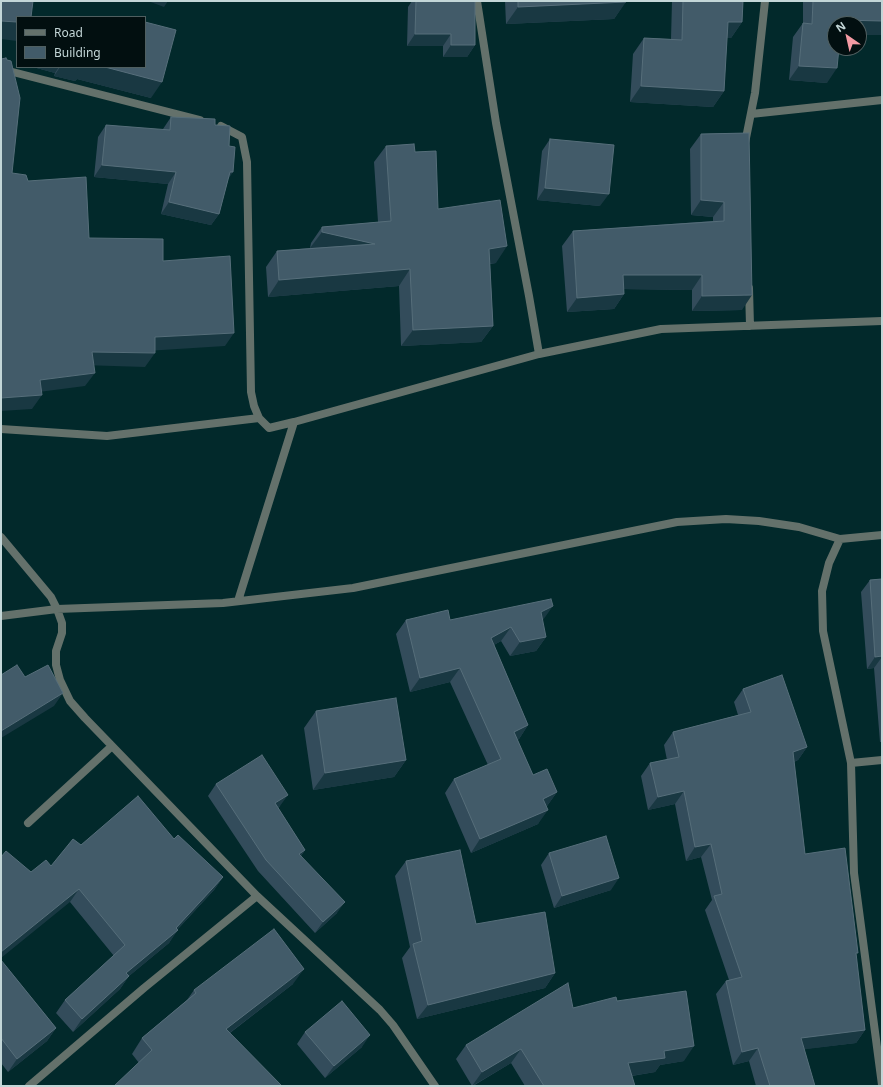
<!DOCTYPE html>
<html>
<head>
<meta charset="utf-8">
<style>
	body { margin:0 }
	#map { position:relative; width:883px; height:1087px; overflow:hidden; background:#02292b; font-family:"Noto Sans",sans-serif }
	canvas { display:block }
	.frame { position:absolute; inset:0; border:2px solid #c3d6d7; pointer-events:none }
	.legend { position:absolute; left:16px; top:16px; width:130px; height:52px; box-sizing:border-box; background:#020f10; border:1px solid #4f5f60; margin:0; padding:5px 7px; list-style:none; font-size:12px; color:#c3d6d7 }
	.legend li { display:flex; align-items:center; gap:8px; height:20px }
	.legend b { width:20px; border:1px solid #4f5f60 }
	.north { position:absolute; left:827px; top:16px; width:40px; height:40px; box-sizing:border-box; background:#020f10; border:1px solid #4f5f60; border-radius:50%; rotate:326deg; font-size:11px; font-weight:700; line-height:16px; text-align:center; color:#c3d6d7 }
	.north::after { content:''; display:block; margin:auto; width:14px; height:18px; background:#f49aa3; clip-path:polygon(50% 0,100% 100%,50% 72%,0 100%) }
</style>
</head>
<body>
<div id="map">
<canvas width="883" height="1087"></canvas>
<div class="frame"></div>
<ul class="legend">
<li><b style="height:5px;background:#64716b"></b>Road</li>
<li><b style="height:11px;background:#425b69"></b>Building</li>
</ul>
<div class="north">N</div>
</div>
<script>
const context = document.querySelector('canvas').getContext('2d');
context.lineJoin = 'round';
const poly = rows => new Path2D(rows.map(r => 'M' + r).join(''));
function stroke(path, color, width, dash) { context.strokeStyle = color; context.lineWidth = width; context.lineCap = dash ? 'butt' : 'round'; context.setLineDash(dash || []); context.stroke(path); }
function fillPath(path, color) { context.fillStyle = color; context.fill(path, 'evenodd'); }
stroke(poly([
	[477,1,496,123,529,296,539,354],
	[1,69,200,120],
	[751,114,882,100],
	[221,126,242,137,247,162,251,392,254,406,259,418,269,428,294,422],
	[745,143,755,93,765,1],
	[749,288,750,326],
	[1,429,107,436,259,418],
	[882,535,840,539,829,563,822,591,823,631,851,763,854,873,882,1085],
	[1,537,51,597,57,609,62,623,62,633,56,651,56,665,60,680,70,701,85,718,257,896,380,1010,393,1025,435,1086],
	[238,601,294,422,539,354,661,329,882,321],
	[1,616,57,609,223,603,353,588,677,522,726,519,759,521,799,527,840,539],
	[851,763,882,760],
	[28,823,112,746],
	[29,1086,144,988,257,896]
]), '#64716b', 8);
fillPath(poly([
	[412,1,475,1,475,45,467,57,443,57,443,46,407,46,408,7],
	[505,1,626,1,614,19,506,24],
	[672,1,743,1,742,22,731,38,727,38,724,91,713,107,630,102,633,54,644,38,671,39],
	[803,1,882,1,882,35,859,35,859,24,835,24,827,83,789,80,793,37,803,23],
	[33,67,145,67,151,98,77,79,75,81,54,76,55,73],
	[171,117,215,125,229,146,228,180,219,214,211,225,161,214,168,184,94,177,98,137,106,125,162,130,163,129],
	[749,133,742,310,692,311,692,290,624,289,624,294,614,309,567,312,562,246,573,231,713,221,713,217,691,215,690,149,701,134],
	[550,139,600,206,537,200,542,151],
	[386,146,415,152,438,209,496,263,490,264,493,326,481,342,401,346,399,286,268,297,266,267,277,251,310,248,311,243,322,227,378,222,374,162],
	[882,579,882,742,880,742,874,668,867,669,861,592,870,580],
	[406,620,543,620,542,620,546,637,536,651,510,656,501,641,494,645,528,725,519,739,517,740,533,775,557,792,547,806,546,807,538,824,471,853,445,793,454,779,488,765,450,682,410,692,396,634],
	[743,689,807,747,798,760,794,762,805,854,856,956,865,1030,856,1043,804,1049,815,1086,756,1086,749,1061,733,1065,716,994,726,981,729,980,705,910,712,900,701,857,686,861,675,804,648,810,641,776,650,763,667,760,664,745,673,732,738,715,734,702],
	[316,711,406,760,394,777,313,790,304,728],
	[216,784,280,806,278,808,305,850,301,856,337,913,315,933,258,871,208,796],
	[174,839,223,877,214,890,177,930,169,943,129,976,120,989,73,1032,56,1013,65,1000,114,956,70,902,31,872,51,866,81,845],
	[549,853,611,890,554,908,541,865],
	[406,861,476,924,555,973,545,988,417,1019,402,958,410,947,395,876],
	[1,960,56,1028,47,1041,8,1072,1,1063],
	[293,984,230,1033,139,1063,132,1054,142,1038,187,1000,194,990],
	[617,1001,684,1061,660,1065,655,1072,632,1076,635,1086,525,1086,511,1063,473,1086,472,1086,456,1059,466,1045,573,1008],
	[305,1032,362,1047,325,1078,297,1044]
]), '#334c5b');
fillPath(poly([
	[148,1,168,1,164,7],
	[626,2,614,19,506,24,518,7],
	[841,20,882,21,882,35,859,35,859,24,838,24],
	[1,21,17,22,17,41,1,39],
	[728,22,742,22,731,38,717,38],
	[415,34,451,34,443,46,407,46],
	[451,45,475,45,467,57,443,57],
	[799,66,837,68,827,83,789,80],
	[33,67,59,67,55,73],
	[60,67,105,67,162,82,151,98,77,79,75,81,54,76],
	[641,86,724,91,713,107,630,102],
	[102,165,176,172,168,184,94,177],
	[230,172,233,172,225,184],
	[545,188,609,194,600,206,537,200],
	[701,200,724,202,713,217,691,215],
	[169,202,219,214,211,225,161,214],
	[322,232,375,244,310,248],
	[507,246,496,263,478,265,489,249],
	[410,269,399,286,268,297,279,280],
	[623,275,702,275,692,290,612,289],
	[624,294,614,309,567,312,577,298],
	[752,295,742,310,692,311,702,296],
	[493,326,481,342,401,346,413,330],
	[234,333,225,346,146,351,155,337],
	[92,352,155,353,145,367,82,365],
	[95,373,85,386,31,393,40,380],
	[42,395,32,409,1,411,1,398],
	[553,606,543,620,531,626,541,612],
	[511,627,501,641,481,652,491,638],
	[546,637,536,651,510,656,520,642],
	[882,656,882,657,874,668,867,669,875,657],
	[460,668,450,682,410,692,420,678],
	[63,693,54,706,1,738,1,731],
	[528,725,519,739,504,746,514,732],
	[807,747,798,760,784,765,793,752],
	[406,760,394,777,313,790,325,773],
	[684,791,675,804,648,810,658,797],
	[557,792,547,806,533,813,543,799],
	[288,795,280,806,266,815,275,803],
	[548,810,538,824,471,853,480,839],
	[711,844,701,857,686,861,695,847],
	[305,850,297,861,299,854],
	[223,877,214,890,174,933,178,930,169,943,129,976,120,989,73,1032,82,1019,126,973,176,928],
	[619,878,611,890,554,908,562,896],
	[79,889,70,902,1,958,1,952],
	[345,902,337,913,315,933,323,922],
	[304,969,293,984,215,1044,226,1029],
	[555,973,545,988,417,1019,428,1005],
	[56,1028,47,1041,8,1072,17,1059],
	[865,1030,856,1043,791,1051,801,1038],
	[370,1035,362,1047,325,1078,334,1066],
	[694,1046,684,1061,660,1065,655,1072,618,1078,628,1063,664,1051],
	[758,1048,749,1061,733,1065,742,1052],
	[521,1049,511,1063,472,1086,482,1072]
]), '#193842');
const building = poly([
	[1,1,33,1,31,17,17,17,17,22,1,21,1,1],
	[416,1,475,1,475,45,451,45,451,34,415,34,416,1],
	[518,1,626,1,626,2,518,7,518,1],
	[683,1,743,1,742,22,728,22,724,91,641,86,644,38,682,40,683,1],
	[813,1,882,1,882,21,841,20,840,24,835,24,835,48,839,48,837,68,799,66,803,23,812,24,813,1],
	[145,22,176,30,162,82,105,67,145,67,145,22],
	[6,58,7,60,11,61,20,98,12,173,26,175,28,181,86,177,89,238,163,239,163,261,230,256,234,333,155,337,155,353,92,352,95,373,40,380,42,395,1,398,1,59,6,58],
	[171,117,215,119,215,125,230,126,229,146,235,147,233,172,230,172,219,214,169,202,176,172,102,165,106,125,170,130,171,117],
	[749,133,752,295,702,296,702,275,623,275,624,294,577,298,573,231,724,221,724,202,701,200,701,134,749,133],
	[550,139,614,145,609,194,545,188,550,139],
	[414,144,415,152,436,151,438,209,500,200,507,246,489,249,493,326,413,330,410,269,279,280,277,251,375,244,322,232,322,227,391,221,386,146,414,144],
	[882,579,882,656,875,657,870,580,882,579],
	[551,599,553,606,541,612,546,637,520,642,511,627,491,638,528,725,514,732,533,775,547,769,557,792,543,799,548,810,480,839,454,779,501,759,460,668,420,678,406,620,448,610,450,620,551,599],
	[17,665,25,677,48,665,63,693,1,731,1,675,17,665],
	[782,675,807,747,793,752,805,854,845,848,858,953,856,953,865,1030,801,1038,815,1086,770,1086,758,1048,742,1052,726,981,742,977,714,896,722,894,711,844,695,847,684,791,658,797,650,763,679,757,673,732,751,712,743,689,782,675],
	[396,698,406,760,325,773,316,711,396,698],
	[262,755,288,795,275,803,305,850,299,854,345,902,323,922,266,860,216,784,262,755],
	[138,796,174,839,178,835,223,877,176,928,178,930,126,973,129,976,82,1019,65,1000,125,945,79,889,1,952,1,857,6,851,31,872,46,860,51,866,73,839,81,845,138,796],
	[606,836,619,878,562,896,549,853,606,836],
	[460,850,476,924,545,912,555,973,428,1005,413,944,422,941,406,861,460,850],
	[274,929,304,969,226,1029,282,1086,114,1086,152,1050,142,1038,196,993,194,990,274,929],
	[1,960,56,1028,17,1059,1,1038,1,960],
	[568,983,573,1008,616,997,617,1001,686,991,694,1046,664,1051,665,1058,628,1063,635,1086,544,1086,521,1049,482,1072,466,1045,568,983],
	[342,1001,370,1035,334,1066,305,1032,342,1001]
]);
fillPath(building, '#425b69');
stroke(building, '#566e7a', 1);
</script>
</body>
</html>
